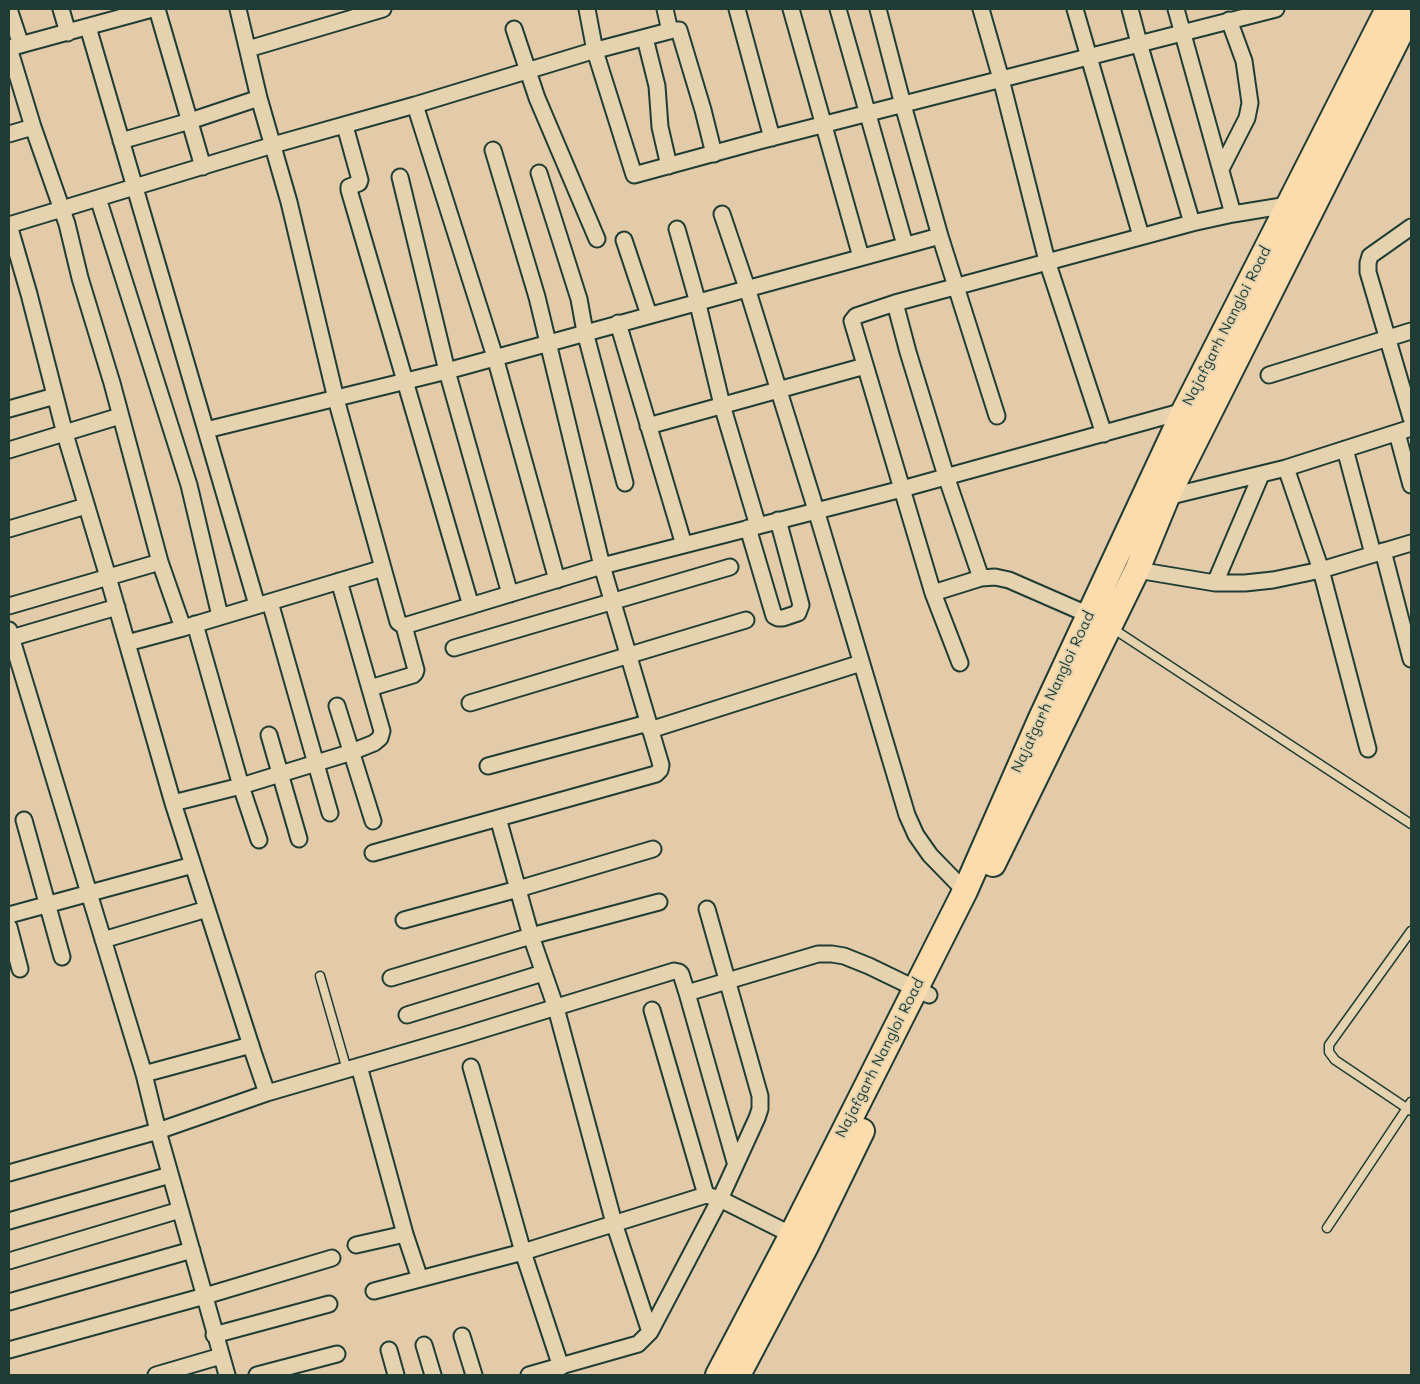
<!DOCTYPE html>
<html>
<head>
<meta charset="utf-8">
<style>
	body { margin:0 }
	#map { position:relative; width:1420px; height:1384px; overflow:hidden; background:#e3cba9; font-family:Mali,sans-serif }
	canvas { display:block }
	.frame { position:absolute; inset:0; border:10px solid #1f3d34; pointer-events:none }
</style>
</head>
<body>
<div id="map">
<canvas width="1420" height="1384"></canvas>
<div class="frame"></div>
</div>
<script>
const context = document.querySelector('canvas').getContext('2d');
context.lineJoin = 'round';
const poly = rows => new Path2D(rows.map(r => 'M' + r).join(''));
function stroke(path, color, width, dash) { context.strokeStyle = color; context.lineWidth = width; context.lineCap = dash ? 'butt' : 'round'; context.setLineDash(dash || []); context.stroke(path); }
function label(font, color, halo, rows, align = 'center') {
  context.font = font + ' Mali,sans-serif'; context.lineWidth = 4; context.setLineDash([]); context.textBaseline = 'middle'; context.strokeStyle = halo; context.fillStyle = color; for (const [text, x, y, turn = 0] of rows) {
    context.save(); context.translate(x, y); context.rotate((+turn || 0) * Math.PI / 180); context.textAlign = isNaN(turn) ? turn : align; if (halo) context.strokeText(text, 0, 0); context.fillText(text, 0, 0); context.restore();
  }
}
const service = poly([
	[1112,628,1411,824],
	[1411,931,1329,1045,1329,1052,1335,1060,1411,1111],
	[320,976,347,1070],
	[1327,1228,1411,1102]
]);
const minor = poly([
	[9,9,21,45],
	[61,9,68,33],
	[157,9,203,167],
	[238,9,259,98,289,202,336,399,383,568],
	[587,9,595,51,634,175,759,141,1276,9],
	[665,9,670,31],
	[737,9,772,138],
	[791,9,861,257],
	[838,9,905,245],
	[878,9,903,105,940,236,997,416],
	[981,9,1001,79,1047,261,1104,434],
	[1075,9,1141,236],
	[1130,9,1139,43,1192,223],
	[1176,9,1233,214],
	[88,27,257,605],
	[514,29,537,98,597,239],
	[645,38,657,86,660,127,669,166],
	[9,48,33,127,67,224,80,278,112,383,160,562],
	[9,48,152,9],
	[248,49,383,9],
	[415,105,589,52,673,30,679,30,703,110,714,154],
	[345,126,360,180,359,183,349,187,349,190,471,606],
	[9,134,33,127],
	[121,141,190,121,259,98],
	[1221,169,1247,118,1250,103,1244,61,1229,20],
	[539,173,579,299,585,332,625,483],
	[400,177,447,371,510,594],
	[98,198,189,485,220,616],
	[722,214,747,288,816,510,907,815,916,835,930,855,965,891],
	[9,225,29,294,65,434,108,577,173,803,241,786,349,753,374,743,380,738,382,731,339,581],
	[9,225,273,145,415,105,495,357,557,580],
	[1411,227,1370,256,1368,263,1368,272,1411,418],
	[677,229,696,296,722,405,758,526],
	[624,240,649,315],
	[895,303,908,352,946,476,981,578,995,577,1009,580,1096,618],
	[618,323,684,545],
	[1269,375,1411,331],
	[9,409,55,396],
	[648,426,865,366],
	[206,430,447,371,940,236],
	[1397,433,1411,485],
	[1345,449,1373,554],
	[9,450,120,416],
	[1286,468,1321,570,1368,749],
	[1167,497,1286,468,1411,428],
	[748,528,774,616,778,618,783,618,798,613,801,605,778,520],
	[9,529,86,506],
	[1383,551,1411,659],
	[1137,570,1215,583,1245,583,1273,580,1321,570,1411,543],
	[1215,583,1261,475],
	[933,593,981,578],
	[270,602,330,813],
	[9,606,160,562,183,628,383,568,398,622,404,626,602,566,537,297,493,150],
	[195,624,241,786,259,840],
	[9,630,144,1074,158,1131,227,1375],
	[11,638,117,607],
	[127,643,183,628],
	[454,648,730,567],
	[960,663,933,593,852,321,856,316,895,303,1192,223,1233,214,1288,205,1292,207],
	[370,688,413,675,415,673,416,670,404,626],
	[470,703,746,620],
	[337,706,373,821],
	[650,730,861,663],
	[269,735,299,839],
	[488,766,648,723],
	[173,803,254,1055,267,1093],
	[498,818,531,936,556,1008,614,1223,650,1332],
	[24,820,62,957],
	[373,853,656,774,660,770,661,765,602,566,902,489,1184,411],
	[9,915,193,865],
	[404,920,518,889,653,849],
	[9,927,20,969],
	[103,940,207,909],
	[391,978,531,936,659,902],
	[687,993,735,1162],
	[652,1010,706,1195],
	[407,1015,543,973],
	[359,1066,405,1234,420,1279],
	[471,1067,523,1252,561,1367],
	[144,1074,251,1045],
	[9,1173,158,1131,267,1093,462,1036,674,971,679,972,681,974,687,993,818,954,832,954,844,956,869,966,929,995],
	[9,1221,170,1175],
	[356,1245,405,1234],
	[9,1261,180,1210],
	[374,1291,523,1252,706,1195,720,1199,792,1235],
	[9,1302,192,1250],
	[214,1335,329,1304],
	[462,1336,474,1375],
	[424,1345,433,1375],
	[9,1350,205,1296,332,1258],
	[389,1350,396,1375],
	[156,1375,221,1356],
	[257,1375,337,1354],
	[529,1375,638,1344,650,1332,720,1199,757,1118,760,1109,760,1096,707,909]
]);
const primary = poly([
	[993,864,1137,570,1167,497,1411,12],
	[718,1375,789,1240,965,891,1041,718,1184,411,1388,9],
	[738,1375,805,1248,862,1131]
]);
stroke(service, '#1f3d34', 11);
stroke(minor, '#1f3d34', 19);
stroke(primary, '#1f3d34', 28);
stroke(service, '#e5d3b0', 8);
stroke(minor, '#e5d3b0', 15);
stroke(primary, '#fcdcac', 24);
label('15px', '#1f3d34', '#e5d3b0', [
	["Najafgarh Nangloi Road",1227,326,-63],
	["Najafgarh Nangloi Road",1053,692,-65],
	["Najafgarh Nangloi Road",880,1058,-63]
]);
</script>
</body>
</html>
